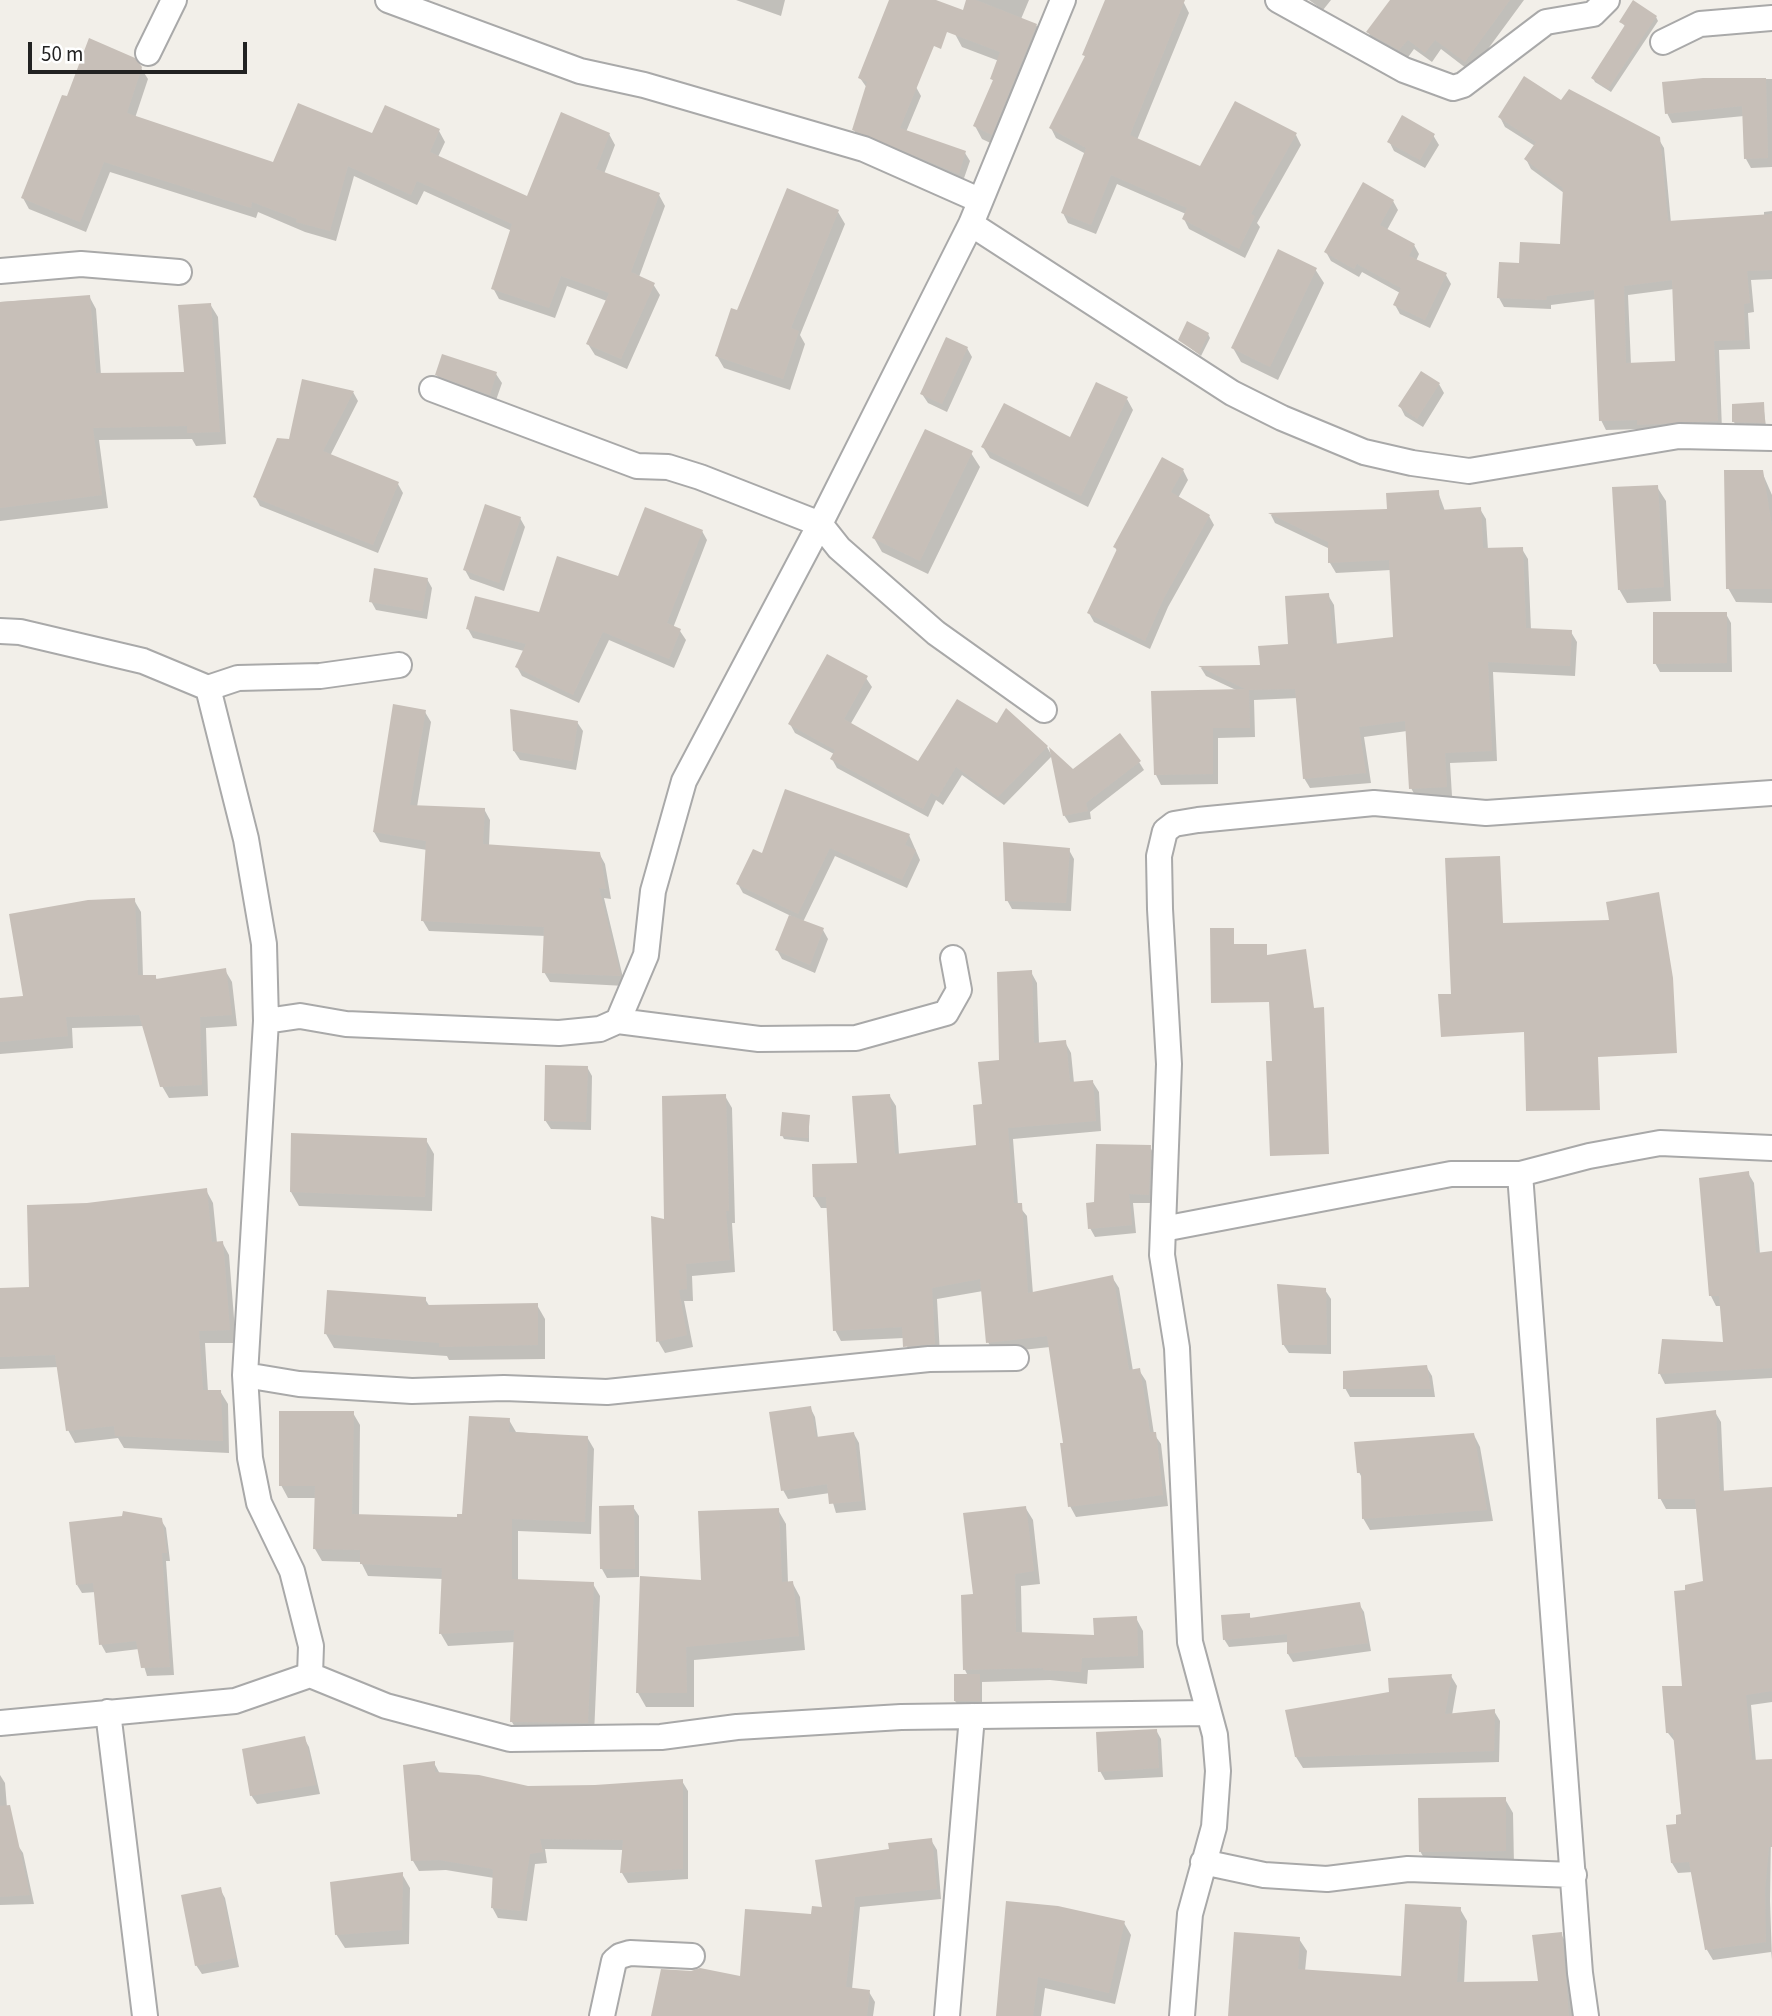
<!DOCTYPE html>
<html>
<head>
<meta charset="utf-8">
<style>
	body { margin:0 }
	#map { position:relative; width:1772px; height:2016px; overflow:hidden; background:#f2efe9; font-family:"Source Sans 3",sans-serif }
	canvas { display:block }
	.scale { position:absolute; left:28px; top:42px; width:219px; height:32px; box-sizing:border-box; border:4px solid #222; border-top:0; padding-left:9px; font-size:21px; line-height:24px; white-space:nowrap; color:#222; -webkit-text-stroke:5px #fff; paint-order:stroke }
</style>
</head>
<body>
<div id="map">
<canvas width="1772" height="2016"></canvas>
<div class="scale">50 m</div>
</div>
<script>
const context = document.querySelector('canvas').getContext('2d');
context.lineJoin = 'round';
function fillPath(path, color) { context.fillStyle = color; context.fill(path, 'evenodd'); }
const poly = rows => new Path2D(rows.map(r => 'M' + r).join(''));
function stroke(path, color, width, dash) { context.strokeStyle = color; context.lineWidth = width; context.lineCap = dash ? 'butt' : 'round'; context.setLineDash(dash || []); context.stroke(path); }
fillPath(poly([
	[736,0,785,0,781,16],
	[891,0,930,0,916,87,921,96,906,132,965,153,970,161,963,181,859,139,854,130,867,88,860,78],
	[968,0,1029,0,1021,19,1036,25,1044,38,999,147,982,139,975,126,994,82,992,79,999,61,962,47,955,34],
	[1107,0,1175,0,1184,3,1189,13,1137,140,1201,169,1296,135,1301,145,1257,223,1260,227,1245,258,1189,229,1184,219,1186,214,1117,184,1096,234,1068,223,1063,213,1086,154,1056,138,1051,128,1086,58,1084,54],
	[1309,0,1331,0,1323,10],
	[1392,0,1524,0,1471,72,1441,49,1432,62,1414,49,1406,60,1374,42,1368,32],
	[1656,17,1658,21,1611,92,1595,82,1593,78,1626,27,1621,22],
	[141,68,148,79,135,118,274,164,373,136,439,131,445,142,438,157,527,198,609,134,615,145,604,174,659,195,665,206,639,277,653,284,660,295,627,369,595,355,588,344,607,301,567,286,555,318,499,299,493,288,512,231,424,191,417,205,354,176,336,241,305,232,258,212,256,218,110,172,86,232,29,209,23,198,68,99],
	[1703,79,1772,79,1772,167,1751,168,1746,159,1744,116,1672,123,1667,113],
	[1562,102,1658,138,1664,148,1671,223,1764,216,1764,212,1772,211,1772,279,1751,280,1754,312,1748,313,1750,349,1719,350,1722,430,1644,434,1641,429,1606,430,1601,420,1596,299,1551,305,1551,309,1504,307,1499,298,1521,265,1562,245,1564,193,1531,169,1526,159,1535,146,1505,127,1500,117],
	[1674,289,1677,362,1631,365,1628,295],
	[1433,135,1439,145,1425,168,1394,151,1389,141],
	[1393,201,1398,210,1387,230,1414,245,1419,254,1416,261,1446,275,1451,284,1430,328,1400,314,1395,305,1400,293,1362,272,1359,277,1331,261,1326,252],
	[838,212,845,224,800,335,805,344,790,390,724,368,717,356,738,312],
	[1315,269,1324,283,1278,380,1241,362,1233,348],
	[89,296,96,309,101,375,186,373,210,304,218,317,226,444,196,446,192,439,99,440,108,508,0,521,0,302],
	[1208,334,1210,338,1201,356,1180,340],
	[967,348,972,357,947,412,928,403,922,394],
	[496,374,502,383,495,403,442,384,437,375],
	[1439,384,1444,393,1423,427,1405,416,1400,406],
	[353,392,358,401,330,456,398,484,403,493,378,553,260,506,255,497,290,440],
	[1127,399,1133,410,1088,507,990,458,983,447,1071,440],
	[1763,404,1766,426,1736,426,1734,422],
	[971,453,980,467,928,574,882,552,874,538],
	[1183,470,1188,480,1178,498,1209,516,1214,525,1168,607,1150,649,1094,622,1089,613,1117,551,1115,547],
	[1762,472,1772,495,1772,603,1736,602,1728,588],
	[1657,487,1666,501,1671,601,1627,603,1619,589],
	[1438,492,1445,511,1480,509,1486,519,1488,550,1522,549,1528,559,1531,630,1571,632,1577,642,1575,676,1493,672,1497,761,1450,763,1452,796,1417,799,1411,788,1407,731,1364,737,1371,783,1310,788,1304,778,1298,698,1254,700,1255,737,1218,738,1218,784,1161,785,1156,775,1236,690,1206,676,1201,668,1261,667,1290,645,1328,595,1334,605,1337,645,1394,638,1391,570,1336,573,1330,563,1330,549,1275,523,1271,515,1389,511],
	[520,518,525,527,504,591,470,579,465,570],
	[702,531,707,540,673,628,680,631,686,640,674,668,609,640,579,703,522,676,517,667,524,651,473,638,468,629,540,614,619,579],
	[427,579,432,588,427,619,376,610,371,601],
	[1726,614,1731,623,1732,672,1660,672,1655,663],
	[866,678,872,687,850,725,919,763,997,726,1006,711,1047,747,1052,756,1004,805,962,775,943,805,936,800,928,817,837,768,832,759,834,754,795,733,790,724],
	[425,712,431,722,417,807,484,809,490,820,489,846,599,853,605,864,611,899,604,898,625,986,550,982,544,972,546,936,429,931,423,921,427,850,380,842,374,832],
	[577,722,583,731,576,770,520,760,514,751],
	[1139,762,1144,770,1090,812,1091,819,1069,823,1064,815,1073,771],
	[909,835,920,860,907,888,835,856,803,922,823,930,828,939,815,973,782,959,777,950,791,916,743,893,738,884,763,856],
	[1069,850,1074,859,1071,911,1012,909,1007,900],
	[134,900,141,912,143,977,155,976,157,980,225,970,232,982,237,1026,206,1028,208,1096,169,1098,162,1086,144,1026,72,1028,73,1048,0,1054,0,1000,25,998],
	[1031,972,1037,983,1039,1044,1065,1042,1071,1053,1074,1083,1092,1081,1099,1092,1101,1131,1013,1139,1018,1205,1027,1216,1033,1294,1112,1277,1119,1288,1133,1371,1139,1370,1146,1381,1154,1434,1161,1444,1168,1506,1076,1517,1070,1506,1065,1445,1050,1347,994,1353,988,1342,983,1291,937,1299,940,1355,911,1357,904,1338,841,1341,835,1330,828,1208,821,1208,814,1197,859,1164,889,1095,896,1106,899,1155,977,1146,984,1106],
	[587,1067,592,1076,591,1130,551,1129,545,1120],
	[725,1096,732,1108,735,1223,732,1223,735,1272,692,1276,693,1301,684,1301,693,1347,665,1353,658,1341,666,1221],
	[809,1116,809,1142,784,1139,782,1135],
	[426,1140,434,1154,432,1211,299,1206,291,1192],
	[1150,1147,1155,1156,1154,1203,1133,1203,1136,1233,1095,1237,1090,1228,1096,1204],
	[1748,1173,1754,1183,1760,1254,1772,1253,1772,1378,1665,1384,1660,1374,1663,1341,1724,1344,1722,1306,1716,1306,1711,1296],
	[206,1190,213,1203,217,1243,222,1242,229,1255,236,1343,205,1343,208,1392,220,1391,228,1404,229,1453,124,1448,118,1438,75,1443,68,1430,59,1367,0,1369,0,1290,31,1289,87,1205],
	[1325,1290,1331,1299,1331,1354,1289,1353,1283,1344],
	[425,1299,430,1307,537,1305,545,1319,545,1359,449,1360,447,1356,334,1348,326,1334],
	[1426,1366,1432,1376,1435,1397,1350,1397,1345,1388],
	[810,1407,815,1417,818,1438,854,1434,859,1443,866,1510,836,1513,830,1493,788,1499,783,1490],
	[1715,1412,1721,1422,1724,1493,1772,1490,1772,1702,1751,1705,1756,1762,1772,1761,1770,1901,1772,1960,1771,1952,1713,1960,1707,1950,1693,1872,1678,1873,1672,1863,1678,1825,1682,1816,1676,1743,1668,1733,1684,1688,1687,1591,1704,1582,1698,1509,1666,1509,1660,1498],
	[353,1413,360,1425,359,1516,459,1519,463,1516,509,1420,516,1432,587,1437,594,1449,591,1534,518,1531,518,1581,593,1584,600,1596,594,1735,519,1734,512,1722,515,1642,448,1646,441,1634,443,1579,368,1576,361,1562,322,1561,315,1549,317,1498,288,1498,281,1485],
	[1474,1435,1480,1447,1493,1521,1370,1530,1363,1518,1363,1480,1359,1472],
	[633,1507,639,1516,639,1577,607,1578,602,1569],
	[1025,1507,1033,1520,1040,1584,1021,1586,1022,1634,1096,1636,1136,1618,1143,1631,1144,1668,1088,1670,1087,1684,1050,1680,982,1682,982,1705,958,1705,955,1701,968,1676,965,1670,975,1596],
	[778,1510,786,1524,788,1583,792,1582,800,1597,805,1650,694,1660,694,1707,646,1707,638,1693,702,1582],
	[161,1520,166,1528,170,1561,166,1561,174,1675,147,1676,139,1649,106,1653,101,1644,96,1592,82,1593,77,1585],
	[1359,1604,1364,1612,1371,1651,1293,1662,1288,1654,1288,1642,1229,1647,1224,1639,1249,1615,1251,1619],
	[1451,1676,1457,1686,1452,1715,1494,1711,1500,1721,1499,1762,1303,1768,1296,1757,1391,1694],
	[1156,1730,1161,1739,1163,1777,1105,1780,1100,1771],
	[304,1738,309,1747,320,1794,257,1804,251,1795],
	[434,1763,440,1774,528,1787,595,1787,682,1781,688,1791,688,1879,628,1883,622,1873,624,1850,545,1849,547,1863,535,1864,527,1921,498,1918,492,1907,494,1878,446,1870,419,1871,413,1861],
	[0,1775,5,1783,10,1845,17,1844,23,1853,34,1904,0,1905],
	[1505,1799,1513,1813,1514,1865,1428,1865,1420,1851],
	[931,1840,937,1850,941,1899,860,1907,852,1989,869,1992,875,2002,873,2016,653,2016,742,1978,890,1851],
	[402,1874,410,1888,409,1944,345,1948,336,1934],
	[220,1889,225,1898,239,1967,202,1974,196,1965],
	[1008,1903,1124,1923,1131,1935,1115,2004,1045,1988,1041,2016,998,2016],
	[1460,1909,1467,1921,1464,1984,1540,1983,1561,1934,1568,1946,1573,2016,1229,2016,1299,1939,1307,1951,1305,1971,1403,1978]
]), '#0003');
fillPath(poly([
	[889,0,936,0,963,10,966,0,976,0,1037,24,992,135,973,126,993,80,990,79,1000,52,947,32,941,49,934,46,900,128,966,151,959,174,852,130,867,82,858,78],
	[1105,0,1185,0,1130,135,1200,166,1235,101,1297,133,1251,214,1255,216,1239,249,1182,219,1187,208,1111,175,1091,225,1061,213,1086,148,1049,128,1085,56,1082,55],
	[1390,0,1510,0,1465,62,1435,40,1425,53,1408,40,1399,50,1366,32],
	[1633,0,1657,16,1608,89,1591,78,1625,25,1619,22],
	[89,38,135,58,142,67,127,113,273,162,298,103,372,133,385,105,440,129,430,152,527,196,561,112,610,133,596,169,660,193,631,272,655,283,621,359,586,344,609,293,561,276,549,308,491,289,512,224,417,181,411,195,348,166,330,231,296,222,297,219,252,202,251,208,104,162,80,222,21,198,62,95,67,96],
	[1524,76,1561,100,1569,89,1660,137,1668,221,1772,214,1772,270,1747,271,1750,303,1744,304,1745,340,1714,341,1718,421,1637,425,1637,420,1599,421,1594,290,1547,296,1546,300,1497,298,1499,262,1519,263,1520,242,1560,244,1563,188,1524,159,1536,142,1498,117],
	[1672,280,1675,361,1626,363,1624,286],
	[1703,78,1766,78,1768,158,1744,159,1742,106,1665,114,1662,82],
	[1402,115,1435,134,1420,160,1387,142],
	[1363,182,1394,200,1380,225,1415,244,1409,256,1447,273,1425,320,1393,305,1401,288,1357,264,1354,269,1324,252],
	[787,188,839,210,791,328,799,331,783,379,715,356,731,308,737,310],
	[1278,249,1317,268,1270,367,1231,348],
	[90,295,96,373,184,372,178,305,211,303,220,432,187,433,187,426,93,428,102,495,0,508,0,302],
	[1187,321,1209,333,1199,354,1178,340],
	[946,337,968,347,942,404,920,394],
	[442,354,497,372,490,395,435,375],
	[1421,371,1440,383,1417,419,1398,406],
	[302,379,354,391,323,451,399,482,373,545,253,497,277,438,289,439],
	[1096,382,1128,397,1081,496,981,447,1004,403,1070,437],
	[1764,402,1765,423,1732,422,1732,404],
	[925,429,973,451,920,561,872,538],
	[1162,457,1184,469,1171,492,1210,515,1164,598,1145,641,1087,613,1117,549,1113,547],
	[1724,470,1763,470,1772,527,1772,589,1726,589],
	[1658,485,1664,587,1618,590,1612,487],
	[1439,490,1440,510,1481,507,1483,548,1523,547,1526,628,1572,630,1570,666,1488,662,1492,751,1445,753,1447,787,1409,789,1405,721,1359,727,1366,773,1303,779,1295,689,1249,690,1250,728,1213,728,1213,774,1154,775,1151,691,1245,689,1198,666,1260,665,1258,646,1288,644,1285,596,1329,593,1333,644,1393,637,1389,560,1328,563,1328,542,1268,513,1387,509,1386,493],
	[485,504,521,517,499,583,463,570],
	[645,507,703,530,667,623,681,629,669,659,603,632,573,695,515,667,526,644,466,629,475,596,539,612,557,556,618,576],
	[374,568,428,578,422,611,369,602],
	[1653,612,1727,612,1727,663,1653,664],
	[827,654,868,676,844,719,918,761,957,699,997,723,1006,708,1048,746,998,797,956,767,938,797,931,793,923,809,830,759,835,750,788,724],
	[393,704,426,710,410,805,485,808,483,844,600,852,606,889,599,888,621,976,542,973,544,927,421,921,426,841,373,832],
	[510,709,578,721,572,761,513,751],
	[1120,733,1141,761,1086,803,1088,811,1063,816,1049,747,1073,769],
	[785,789,910,834,905,845,916,850,902,880,830,848,798,914,736,884,753,849,762,853],
	[1003,842,1070,848,1066,903,1005,901],
	[1500,856,1503,923,1609,920,1606,902,1659,892,1673,978,1677,1053,1598,1057,1600,1110,1526,1111,1524,1032,1441,1037,1438,994,1451,994,1445,858],
	[135,898,138,975,156,975,156,979,226,968,232,1015,200,1017,202,1085,160,1087,139,1015,66,1017,68,1036,0,1042,0,998,23,996,9,914,88,900],
	[789,915,824,928,810,965,775,950],
	[1210,928,1234,928,1234,944,1267,944,1267,955,1306,949,1314,1008,1324,1007,1329,1154,1270,1156,1266,1061,1272,1061,1269,1002,1211,1003],
	[1032,970,1034,1043,1066,1040,1070,1082,1093,1080,1096,1121,1008,1128,1014,1203,1022,1203,1028,1293,1113,1275,1129,1370,1140,1368,1150,1432,1156,1432,1163,1495,1068,1507,1060,1443,1063,1443,1047,1336,986,1343,980,1279,932,1288,935,1344,903,1347,902,1327,833,1331,826,1197,813,1197,812,1164,857,1163,852,1096,890,1094,895,1154,976,1145,973,1105,982,1104,978,1062,999,1060,997,972],
	[545,1065,588,1066,586,1122,544,1121],
	[726,1094,729,1211,726,1211,730,1260,686,1264,687,1289,679,1290,687,1335,656,1342,651,1216,664,1219,662,1096],
	[782,1112,810,1115,808,1138,780,1136],
	[291,1133,427,1138,425,1197,290,1192],
	[1096,1144,1151,1145,1149,1195,1129,1194,1132,1225,1088,1229,1086,1203,1094,1202],
	[1749,1171,1756,1253,1772,1251,1772,1368,1658,1374,1662,1339,1723,1342,1719,1296,1709,1296,1699,1178],
	[207,1188,212,1242,223,1241,230,1330,199,1331,203,1390,221,1390,223,1441,115,1436,114,1426,66,1431,55,1355,0,1357,0,1288,29,1287,27,1205,87,1203],
	[1277,1284,1326,1288,1327,1345,1282,1345],
	[327,1290,426,1297,426,1305,538,1303,538,1345,439,1347,439,1343,324,1334],
	[1427,1365,1431,1389,1343,1389,1343,1371],
	[811,1406,816,1437,854,1432,862,1501,829,1504,827,1484,781,1491,769,1412],
	[1716,1410,1720,1491,1772,1487,1772,1691,1746,1695,1752,1760,1772,1759,1772,1847,1769,1847,1765,1890,1766,1942,1705,1950,1689,1862,1671,1863,1666,1825,1676,1824,1676,1815,1681,1814,1673,1733,1666,1733,1662,1686,1682,1686,1674,1591,1685,1590,1685,1585,1703,1581,1695,1499,1658,1499,1656,1418],
	[279,1411,354,1411,352,1514,457,1517,457,1514,462,1514,469,1416,510,1418,509,1432,588,1436,585,1522,512,1519,512,1579,594,1582,588,1723,510,1722,514,1630,439,1634,442,1568,360,1564,360,1550,313,1549,315,1486,279,1486],
	[1474,1433,1487,1510,1362,1519,1361,1473,1357,1473,1354,1442],
	[634,1505,635,1569,600,1569,599,1506],
	[1026,1506,1034,1571,1015,1574,1016,1632,1094,1635,1093,1618,1137,1616,1138,1656,1082,1658,1081,1672,1043,1670,1043,1668,963,1670,961,1595,973,1594,963,1513],
	[779,1508,782,1582,793,1581,799,1636,686,1647,687,1693,636,1693,640,1576,701,1580,698,1511],
	[123,1511,162,1518,167,1553,162,1553,170,1667,141,1668,136,1641,99,1645,93,1583,76,1585,69,1522,122,1516],
	[1360,1602,1368,1643,1287,1654,1287,1634,1223,1640,1221,1615,1250,1613,1250,1618],
	[954,1674,980,1674,980,1701,954,1701],
	[1452,1674,1445,1714,1495,1709,1494,1751,1295,1757,1285,1710,1389,1692,1388,1678],
	[1157,1729,1159,1768,1098,1772,1096,1732],
	[305,1736,316,1785,250,1796,242,1749],
	[435,1761,435,1772,479,1775,528,1786,595,1785,683,1779,683,1869,620,1873,623,1840,540,1839,543,1852,530,1854,521,1911,491,1908,493,1869,439,1860,411,1861,403,1765],
	[1506,1797,1506,1851,1419,1852,1418,1798],
	[10,1805,30,1895,0,1897,0,1806],
	[932,1838,937,1889,855,1897,846,1987,870,1990,867,2016,651,2016,661,1969,691,1971,700,1968,740,1976,745,1909,811,1914,812,1906,822,1907,815,1860,889,1849,888,1843],
	[403,1872,402,1930,335,1935,330,1882],
	[221,1887,236,1958,195,1966,181,1895],
	[1006,1901,1058,1906,1125,1921,1109,1993,1038,1977,1033,2016,996,2016],
	[1405,1904,1461,1907,1457,1982,1538,1981,1532,1935,1562,1932,1569,2016,1228,2016,1234,1932,1300,1937,1298,1969,1401,1976]
]), '#c7bfb8');
const street = poly([
	[388,0,580,71,644,85,864,149,979,200],
	[1278,0,1404,70,1453,88,1463,85,1546,22,1593,14,1607,0],
	[1663,42,1700,24,1772,18],
	[148,53,174,0],
	[971,224,1232,393,1282,418,1364,452,1412,463,1469,471,1679,436,1772,438],
	[0,271,81,264,179,272],
	[432,389,637,466,668,467,700,477,820,524,839,548,936,633,1044,710],
	[0,631,20,632,143,661,208,688,238,678,320,676,399,665],
	[208,688,246,839,264,944,266,1021,245,1375,250,1458,259,1503,292,1571,311,1646,310,1675],
	[266,1021,300,1016,346,1024,559,1033,600,1029,618,1021,759,1039,856,1038,946,1013,959,990,953,958],
	[618,1021,646,955,653,891,684,781,820,524,971,224,1063,0],
	[1520,1174,1580,1973,1586,2016],
	[1163,1229,1451,1174,1520,1174,1589,1156,1660,1143,1772,1148],
	[245,1375,299,1384,412,1391,504,1388,607,1392,929,1359,1016,1358],
	[108,1712,145,2016],
	[0,1723,235,1701,310,1675,386,1706,510,1739,661,1737,737,1727,901,1717,1208,1713],
	[1203,1862,1264,1875,1327,1879,1408,1869,1574,1875],
	[602,2016,614,1961,620,1956,630,1953,692,1956],
	[947,2016,972,1716],
	[1182,2016,1190,1914,1214,1827,1218,1771,1215,1735,1190,1642,1177,1348,1162,1255,1169,1064,1160,909,1159,856,1165,831,1174,824,1198,820,1374,803,1486,813,1772,793]
]);
stroke(street, '#a9a9a9', 28);
stroke(street, '#fff', 24);
</script>
</body>
</html>
